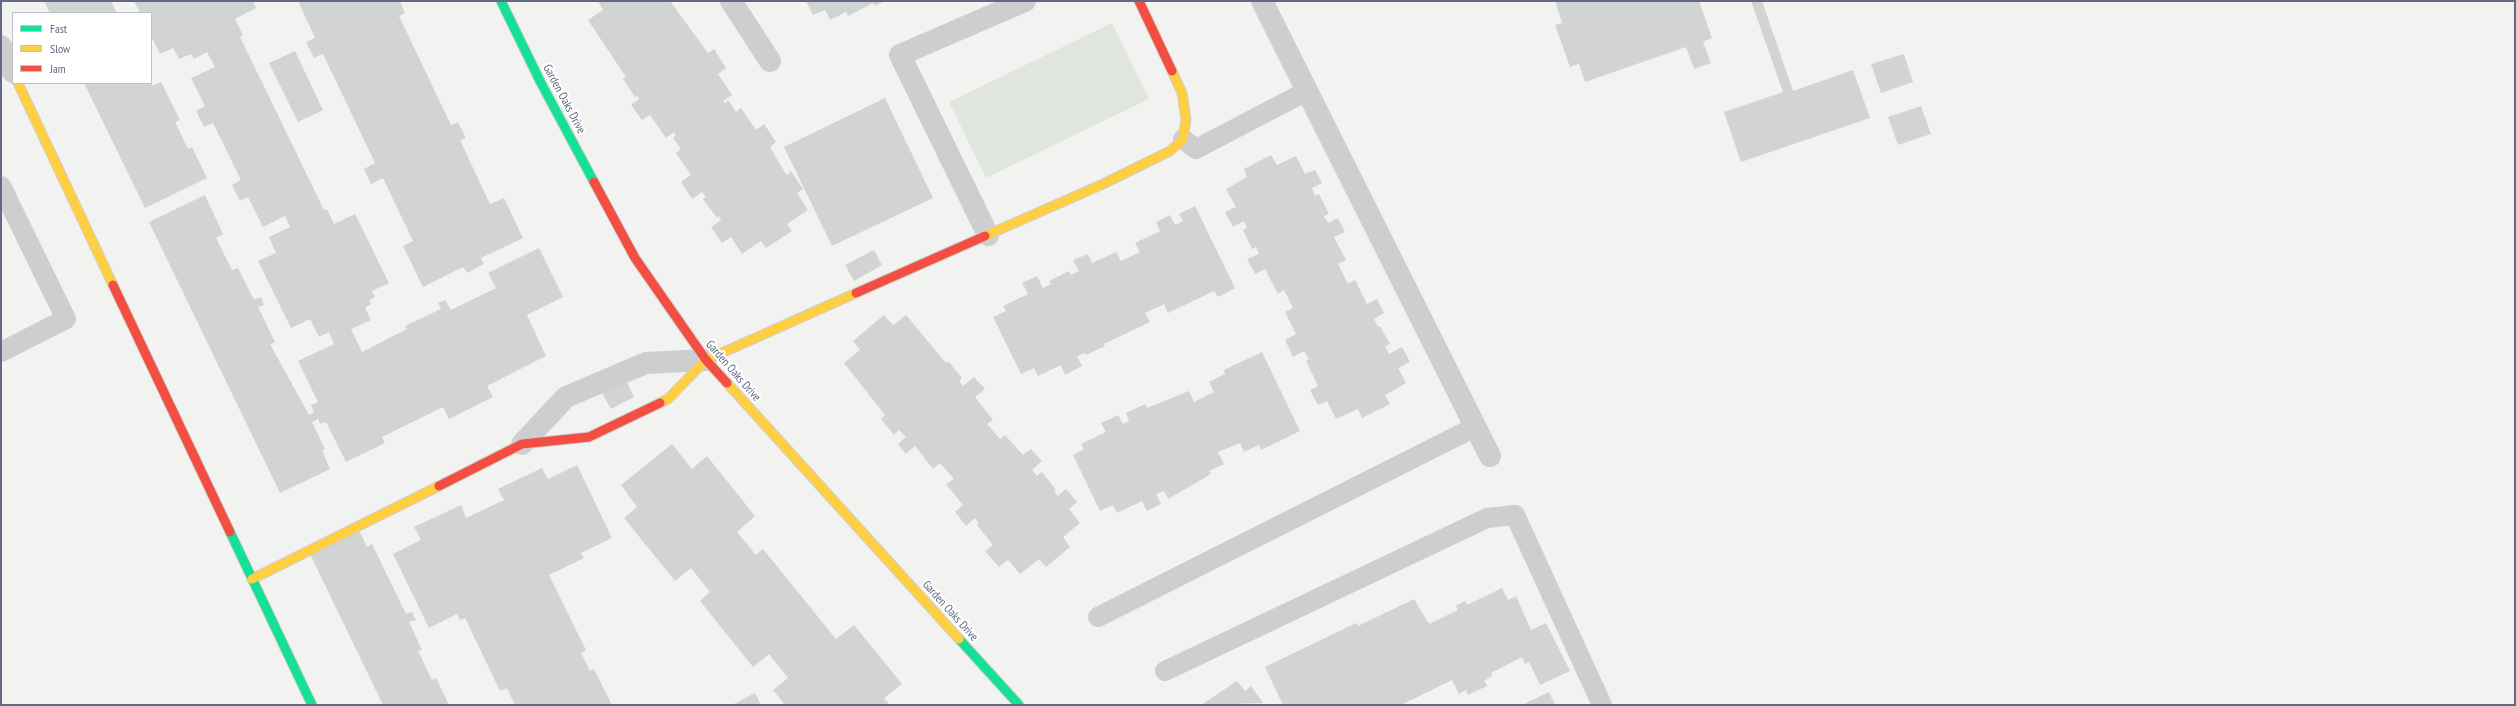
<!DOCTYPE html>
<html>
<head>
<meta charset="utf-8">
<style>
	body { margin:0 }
	#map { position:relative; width:2516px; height:706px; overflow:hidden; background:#f2f3f0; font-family:"PT Sans Narrow",sans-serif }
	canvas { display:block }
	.frame { position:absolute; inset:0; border:2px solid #616a83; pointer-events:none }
	.legend { position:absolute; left:12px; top:12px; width:140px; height:72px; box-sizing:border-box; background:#fff; border:1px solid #c0c3cd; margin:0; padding:5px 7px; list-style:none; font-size:12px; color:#616a83 }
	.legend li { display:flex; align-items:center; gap:8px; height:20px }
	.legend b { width:20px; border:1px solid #c0c3cd }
</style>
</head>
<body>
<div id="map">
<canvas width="2516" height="706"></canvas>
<div class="frame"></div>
<ul class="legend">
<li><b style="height:5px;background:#16e098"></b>Fast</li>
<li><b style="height:5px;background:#ffcf43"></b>Slow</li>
<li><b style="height:5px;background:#f24e42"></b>Jam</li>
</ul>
</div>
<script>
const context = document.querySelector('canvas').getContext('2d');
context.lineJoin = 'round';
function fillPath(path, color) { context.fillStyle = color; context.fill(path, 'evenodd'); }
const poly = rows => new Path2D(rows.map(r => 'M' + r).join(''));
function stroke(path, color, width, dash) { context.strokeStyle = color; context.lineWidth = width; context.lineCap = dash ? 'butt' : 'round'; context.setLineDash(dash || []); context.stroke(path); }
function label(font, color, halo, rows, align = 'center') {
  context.font = font + ' "PT Sans Narrow",sans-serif'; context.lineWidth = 4; context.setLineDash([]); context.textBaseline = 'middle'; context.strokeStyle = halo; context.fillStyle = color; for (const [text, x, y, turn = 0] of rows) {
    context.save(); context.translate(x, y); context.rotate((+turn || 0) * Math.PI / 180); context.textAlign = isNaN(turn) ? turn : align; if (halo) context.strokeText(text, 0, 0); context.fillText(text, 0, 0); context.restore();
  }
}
fillPath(poly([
	[1112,23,1149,99,986,178,949,102]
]), '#e0e6de');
fillPath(poly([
	[44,1,111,1,117,13,50,13],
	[134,1,253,1,256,8,235,19,243,35,240,37,324,210,327,209,334,224,355,214,389,283,372,291,375,297,369,300,371,304,365,308,371,320,351,329,362,352,407,329,405,326,441,309,438,303,445,300,451,310,496,288,488,273,539,248,563,297,527,315,546,356,487,386,493,397,449,419,443,407,382,437,385,443,346,462,326,422,320,424,318,419,312,422,325,449,322,450,330,469,280,493,149,222,205,195,223,234,216,238,232,270,238,268,254,300,261,297,264,305,258,307,275,342,270,344,309,415,314,412,311,405,318,402,298,361,334,344,329,332,319,337,310,319,291,328,258,261,276,253,269,237,290,227,285,216,263,227,248,197,240,201,232,185,241,180,213,123,204,127,196,111,205,106,191,78,215,67,207,52,194,59,191,54,179,59,173,48,160,54,151,36,151,13,140,13],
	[298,1,400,1,405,13,399,16,451,125,458,122,466,138,460,140,490,204,504,198,523,238,481,258,484,264,467,273,463,267,423,287,403,246,413,241,383,178,371,184,364,169,375,163,323,54,314,58,306,42,315,38],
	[598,1,670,1,708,53,714,49,726,68,718,74,732,95,723,101,725,103,728,100,736,112,741,108,756,130,764,124,776,142,770,147,784,171,787,175,791,171,803,189,797,193,808,210,787,224,792,231,766,248,761,241,742,254,731,237,722,243,711,227,721,220,719,216,717,218,703,199,706,197,702,192,692,199,681,182,691,175,676,153,681,149,673,138,676,135,674,132,666,138,650,115,642,120,631,105,639,99,638,96,635,97,623,79,626,77,588,20,603,10],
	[806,1,885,1,875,6,873,3,848,16,846,12,830,20,825,10,813,15],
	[1555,1,1699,1,1712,38,1703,42,1711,63,1694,69,1686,47,1585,82,1579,64,1570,67,1555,25,1562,23],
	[1751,1,1762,1,1793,91,1853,70,1870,118,1741,162,1724,112,1783,92],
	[295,51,323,110,298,122,269,63],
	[1904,54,1913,82,1881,93,1871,64],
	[161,82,180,120,175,122,188,149,192,147,207,178,145,208,84,83,151,83,152,86],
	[885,98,933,198,832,246,784,147],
	[1921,106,1931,134,1898,145,1888,117],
	[1271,155,1277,165,1296,156,1305,174,1315,170,1322,183,1312,188,1315,196,1319,194,1329,214,1324,216,1328,223,1338,218,1345,232,1334,237,1346,260,1338,264,1348,284,1355,280,1367,304,1377,299,1384,313,1374,319,1378,327,1380,326,1390,344,1385,346,1389,354,1402,347,1410,362,1398,368,1406,383,1385,395,1390,404,1362,418,1358,409,1336,419,1327,401,1318,405,1310,390,1318,386,1306,361,1309,359,1304,351,1293,357,1285,340,1296,334,1285,312,1293,308,1284,290,1278,294,1265,269,1255,274,1247,259,1259,254,1256,247,1252,249,1243,230,1247,228,1244,221,1233,227,1225,212,1236,207,1226,189,1247,177,1244,169],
	[1195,206,1235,288,1218,297,1214,291,1168,313,1164,304,1145,313,1150,322,1104,344,1105,346,1086,355,1084,353,1077,356,1082,366,1065,375,1061,365,1038,376,1034,368,1021,374,993,317,1006,311,1003,306,1028,294,1022,283,1037,276,1043,288,1051,284,1049,281,1069,271,1071,275,1079,271,1073,260,1088,254,1092,263,1116,252,1121,261,1140,252,1135,243,1160,231,1156,222,1170,215,1175,225,1183,221,1179,214],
	[874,250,882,265,854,281,845,265],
	[884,315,893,325,906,315,946,363,948,361,962,378,959,381,963,386,974,377,985,389,975,397,993,420,987,424,1000,439,1005,435,1023,455,1031,449,1042,461,1032,470,1037,476,1042,472,1056,490,1054,491,1058,496,1066,489,1077,502,1069,509,1080,523,1063,537,1070,547,1046,567,1039,559,1020,574,1008,560,999,567,985,551,993,545,977,525,979,523,975,518,966,526,955,512,963,505,946,484,954,479,940,463,933,469,915,446,906,454,898,444,906,437,899,430,894,435,881,419,885,415,844,363,860,350,853,341],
	[1262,352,1300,431,1261,450,1259,445,1244,452,1240,443,1218,452,1224,464,1209,471,1211,474,1168,499,1164,491,1156,494,1161,504,1147,511,1142,501,1117,513,1113,505,1100,511,1073,455,1084,449,1081,444,1106,432,1101,423,1118,415,1123,424,1129,421,1126,413,1145,404,1147,408,1189,391,1194,402,1214,392,1209,382,1225,374,1224,370],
	[626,380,634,397,611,409,602,393],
	[672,444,692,469,707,456,755,516,737,532,756,555,763,549,836,639,854,625,902,684,884,698,890,705,785,705,773,690,788,678,769,654,753,667,700,601,710,592,691,568,675,581,624,518,637,507,621,485],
	[577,465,612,538,581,553,584,558,549,575,586,650,581,653,590,671,594,669,612,705,515,705,507,688,500,691,465,618,460,620,457,614,429,628,393,554,421,540,414,527,461,505,466,518,504,500,498,489,542,468,548,479],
	[358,528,367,547,372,544,406,614,412,612,416,620,409,622,422,650,418,651,432,680,436,678,449,705,383,705,309,552],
	[1502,588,1508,600,1516,596,1531,630,1546,623,1570,671,1540,685,1529,662,1525,664,1522,657,1491,673,1492,676,1484,681,1487,686,1468,695,1466,690,1459,694,1452,680,1401,705,1283,705,1265,667,1356,623,1358,626,1414,599,1429,624,1458,610,1456,606,1465,601,1467,605],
	[1237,681,1245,691,1251,686,1263,703,1201,705],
	[1549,692,1555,705,1522,705],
	[755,693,761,705,732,705]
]), '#d2d3d3');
const fast = poly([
	[501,1,541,83,594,182],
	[230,532,312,705],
	[959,639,1019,705]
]);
const slow = poly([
	[18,83,113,285],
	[985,236,1103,184,1170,151,1183,139,1186,119,1182,93,1172,71],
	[727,383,959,639],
	[660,403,668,399,706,360,856,293],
	[252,579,439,486]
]);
const jam = poly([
	[1139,1,1172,71],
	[594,182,635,258,706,360,727,383],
	[113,285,230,532],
	[856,293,985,236],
	[439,486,522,444,589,437,660,403]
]);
stroke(fast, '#cfd0d1', 11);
stroke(slow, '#cfd0d1', 11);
stroke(jam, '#cfd0d1', 11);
stroke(poly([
	[1183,139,1196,149,1307,91],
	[1,186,66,319,1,352],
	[1098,617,1475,427],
	[1165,671,1487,518,1515,515,1602,705]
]), '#ceced0', 20);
stroke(poly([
	[731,1,770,61],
	[1262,1,1490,456],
	[1,46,13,72],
	[988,235,900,55,1025,1],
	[522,444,566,397,646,363,706,360]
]), '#ceced0', 22);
stroke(fast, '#16e098', 9);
stroke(slow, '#ffcf43', 9);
stroke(jam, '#f24e42', 9);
label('12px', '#616a83', '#fff', [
	["Garden Oaks Drive",564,99,62],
	["Garden Oaks Drive",733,371,49],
	["Garden Oaks Drive",950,611,48]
]);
</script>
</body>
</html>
